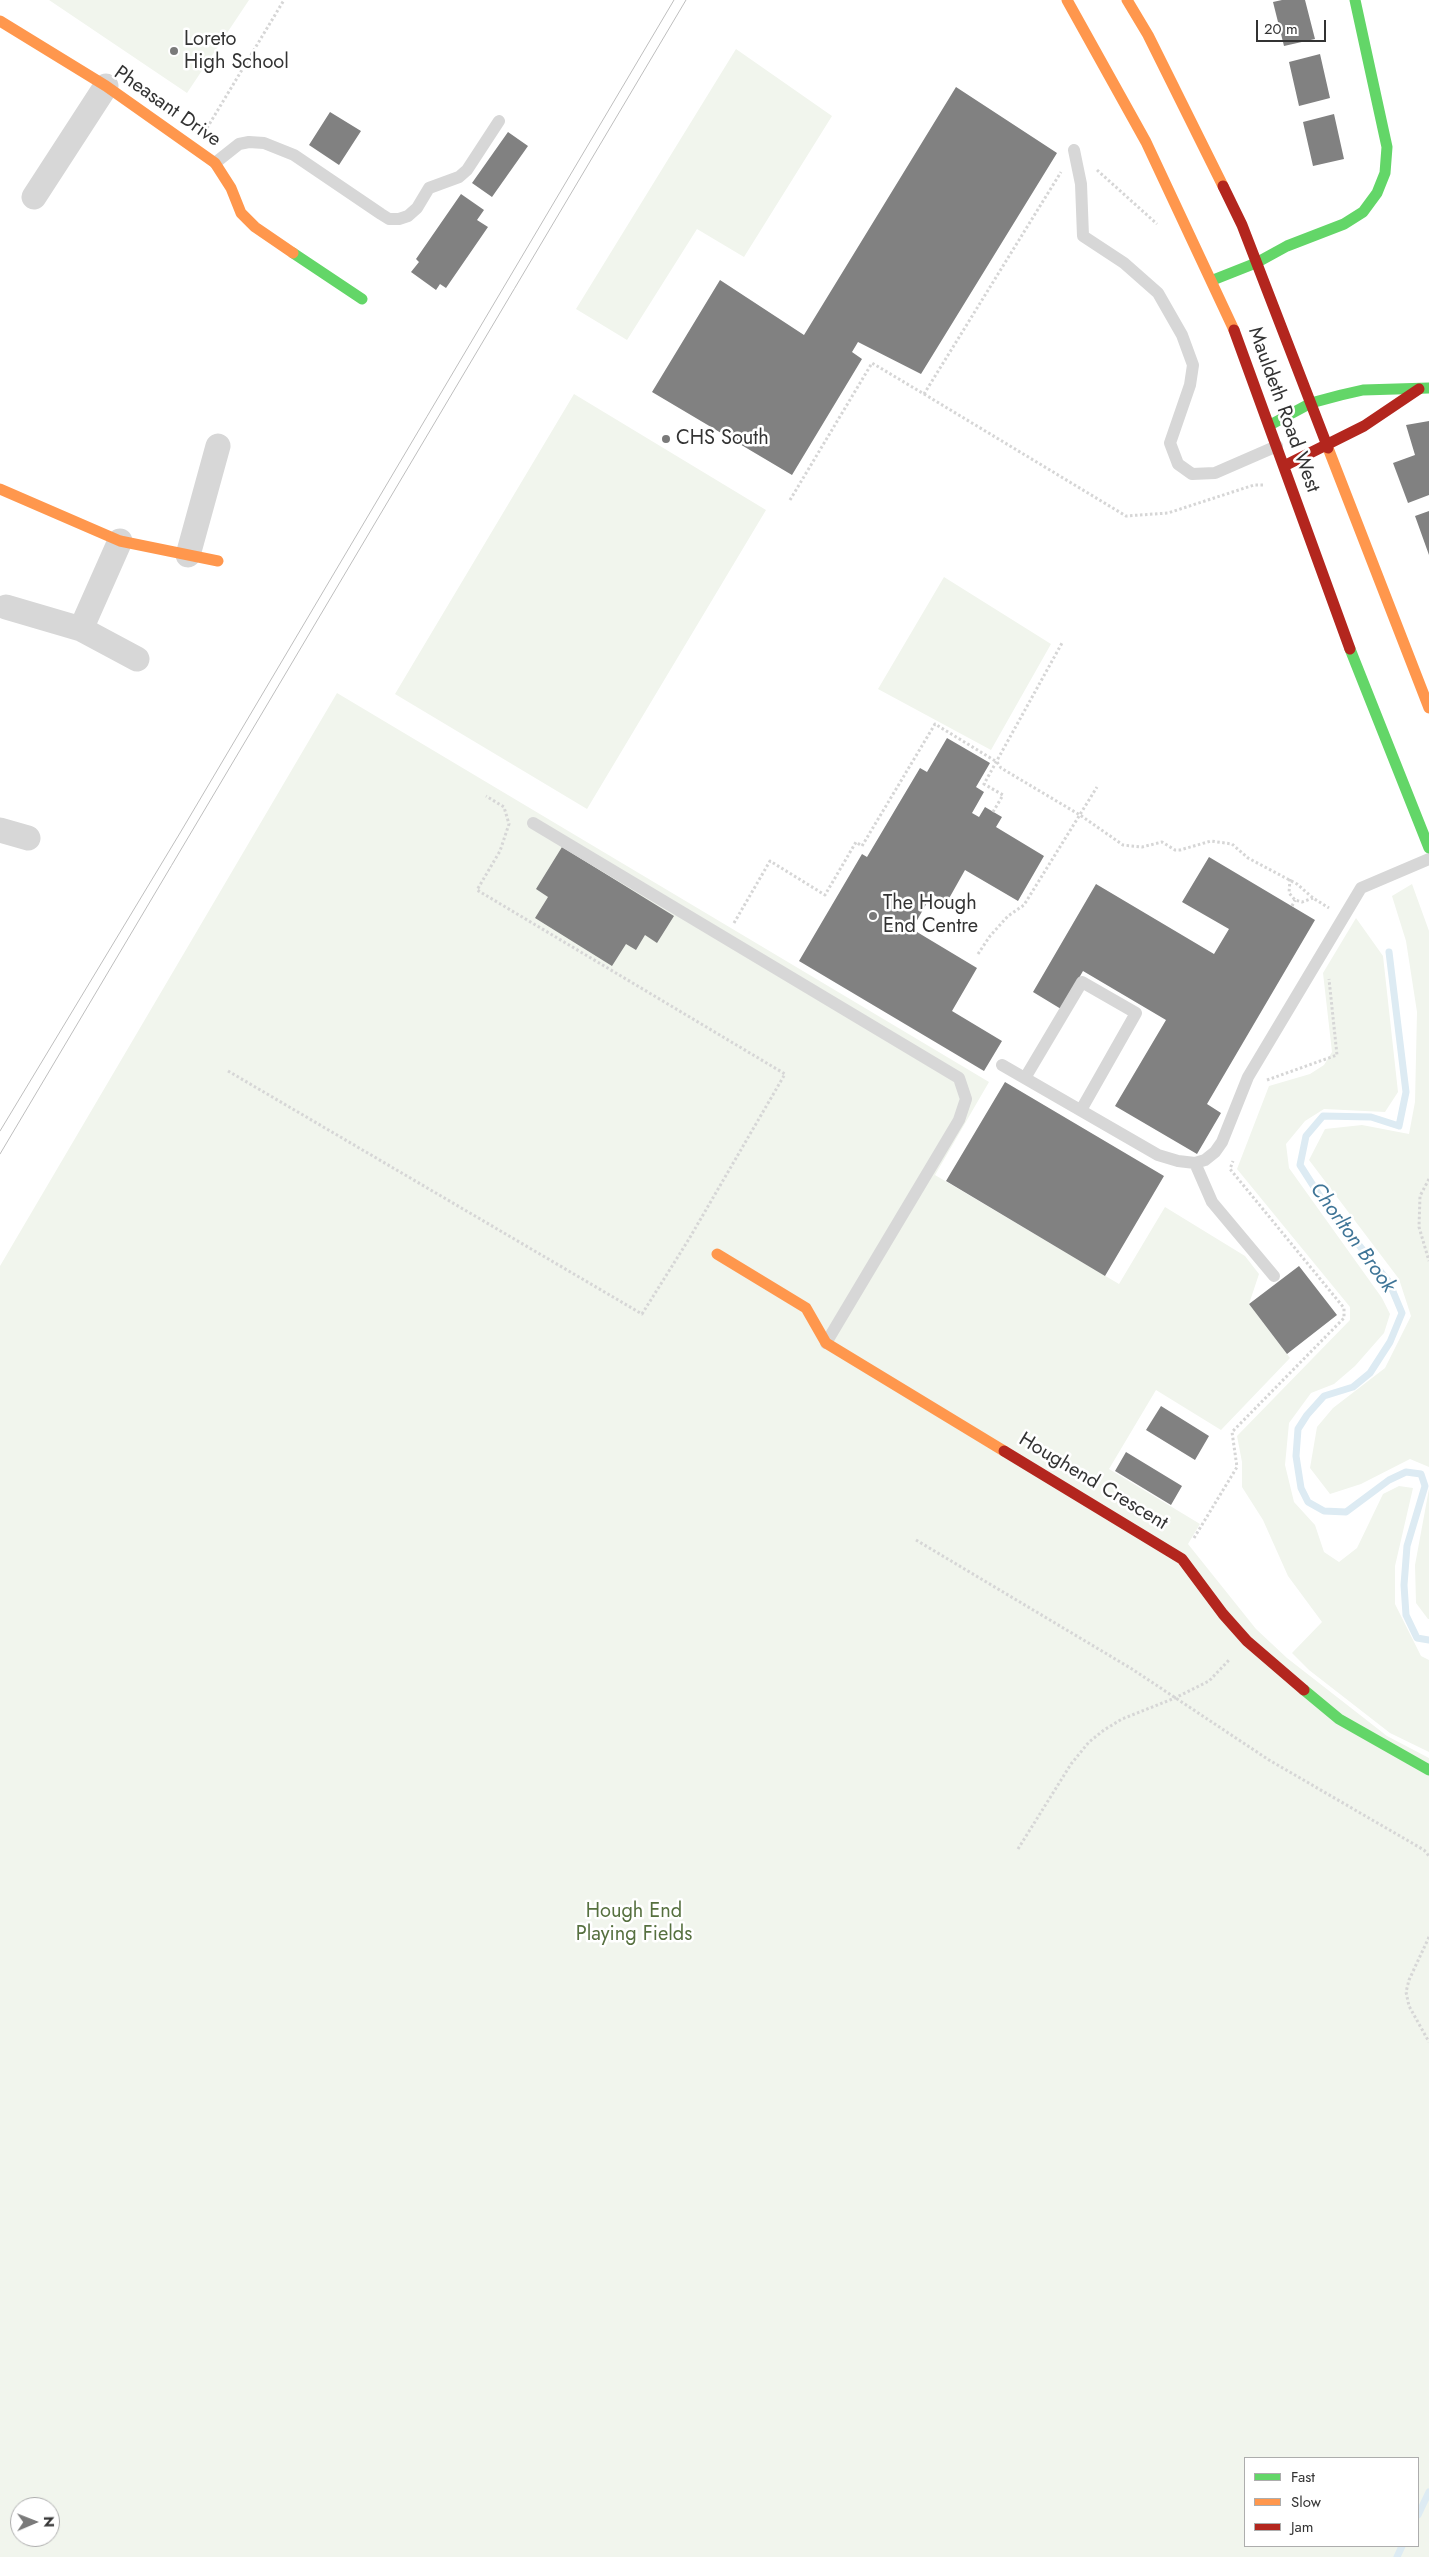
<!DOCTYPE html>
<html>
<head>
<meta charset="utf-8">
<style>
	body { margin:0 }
	#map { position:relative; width:1429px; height:2557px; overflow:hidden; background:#fff; font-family:Jost,sans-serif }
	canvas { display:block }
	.legend { position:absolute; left:1244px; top:2457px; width:175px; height:90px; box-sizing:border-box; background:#fff; border:1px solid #adadad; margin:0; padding:6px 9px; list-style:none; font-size:15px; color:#333 }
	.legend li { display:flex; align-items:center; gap:10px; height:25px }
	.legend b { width:25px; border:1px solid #adadad }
	.north { position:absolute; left:10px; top:2497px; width:50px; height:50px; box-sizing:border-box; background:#fff; border:1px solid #adadad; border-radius:50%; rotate:89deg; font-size:14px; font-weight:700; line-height:20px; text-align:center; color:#333 }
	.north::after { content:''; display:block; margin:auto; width:18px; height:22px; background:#7a7a7a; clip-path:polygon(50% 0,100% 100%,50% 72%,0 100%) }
	.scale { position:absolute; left:1256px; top:20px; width:70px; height:22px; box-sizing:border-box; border:2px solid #333; border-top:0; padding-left:6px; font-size:15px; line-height:18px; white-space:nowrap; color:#333; -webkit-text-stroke:4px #fff; paint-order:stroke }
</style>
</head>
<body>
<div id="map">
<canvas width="1429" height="2557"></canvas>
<ul class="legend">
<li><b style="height:6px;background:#63d668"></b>Fast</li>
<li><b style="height:6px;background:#ff974d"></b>Slow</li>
<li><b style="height:6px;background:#b3261e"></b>Jam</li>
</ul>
<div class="north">N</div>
<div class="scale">20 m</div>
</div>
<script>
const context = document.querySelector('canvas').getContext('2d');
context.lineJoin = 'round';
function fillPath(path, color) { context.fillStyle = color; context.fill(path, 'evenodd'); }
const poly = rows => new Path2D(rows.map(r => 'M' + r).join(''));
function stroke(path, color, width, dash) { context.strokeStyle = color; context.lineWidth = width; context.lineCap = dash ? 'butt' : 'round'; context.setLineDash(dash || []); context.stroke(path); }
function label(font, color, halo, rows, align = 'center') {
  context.font = font + ' Jost,sans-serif'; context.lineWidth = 5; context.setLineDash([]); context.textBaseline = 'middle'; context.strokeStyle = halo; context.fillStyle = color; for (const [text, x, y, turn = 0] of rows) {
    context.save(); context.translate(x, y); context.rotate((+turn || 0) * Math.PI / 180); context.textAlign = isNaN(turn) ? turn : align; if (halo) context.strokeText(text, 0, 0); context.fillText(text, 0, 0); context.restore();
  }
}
fillPath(poly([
	[49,0,249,0,187,93],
	[736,49,832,116,744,257,697,229,627,340,576,309],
	[574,394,766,510,587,809,395,694],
	[944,577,1051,644,991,750,878,689],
	[337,693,989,1082,935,1175,1119,1284,1165,1207,1245,1256,1259,1274,1249,1304,1290,1358,1221,1430,1156,1390,1109,1469,1200,1524,1188,1544,1256,1629,1287,1658,1387,1736,1429,1758,1429,2557,0,2557,0,1266],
	[1245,2458,1418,2458,1418,2546,1245,2546],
	[20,2507,50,2507,50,2537,20,2537],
	[1412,884,1429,931,1429,1467,1410,1459,1361,1484,1330,1494,1310,1468,1317,1427,1333,1408,1385,1368,1411,1316,1399,1279,1309,1160,1325,1129,1362,1125,1409,1134,1415,1102,1417,1012,1406,941,1392,896],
	[1356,918,1383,956,1398,1092,1385,1112,1324,1109,1305,1121,1286,1144,1289,1168,1382,1298,1390,1314,1384,1333,1355,1366,1334,1384,1311,1393,1289,1423,1285,1465,1294,1502,1315,1525,1324,1552,1339,1562,1357,1548,1383,1494,1399,1486,1413,1488,1395,1566,1395,1604,1421,1656,1429,1660,1429,1752,1390,1733,1309,1670,1292,1653,1322,1622,1288,1576,1263,1520,1242,1487,1242,1462,1237,1436,1350,1320,1350,1307,1237,1169,1269,1086,1310,1074,1324,1065,1332,1052,1323,973],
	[1429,1489,1429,1619,1428,1619,1416,1603,1415,1565]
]), '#f1f5ed');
stroke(poly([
	[1389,952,1406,1092,1399,1126,1371,1117,1323,1116,1306,1136,1300,1165,1323,1201,1389,1282,1402,1313,1390,1342,1370,1373,1353,1387,1324,1396,1307,1415,1298,1429,1296,1456,1301,1488,1308,1502,1324,1511,1346,1512,1389,1480,1406,1472,1421,1474,1425,1486,1407,1546,1404,1585,1406,1615,1417,1638,1429,1640],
	[1418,2515,1429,2492],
	[1397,2557,1402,2546]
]), '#ddebf3', 7);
fillPath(poly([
	[1282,0,1305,0,1315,39,1284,46,1273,2],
	[1320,54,1330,98,1299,106,1289,62],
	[956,87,1057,153,921,374,858,342,852,352,862,359,792,475,652,392,720,280,804,335],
	[330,112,361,131,339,165,309,145],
	[1334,114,1344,159,1313,166,1303,122],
	[508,132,528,146,492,197,472,183],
	[461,194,484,210,477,220,488,227,446,288,440,284,436,290,411,272,419,262,416,259],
	[1429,421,1429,495,1408,503,1393,463,1415,455,1406,425],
	[1429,511,1429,555,1415,516],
	[947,738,990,763,976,787,984,792,972,813,979,817,985,807,1002,817,996,827,1044,856,1018,901,965,870,947,902,932,894,912,929,977,968,952,1011,1002,1041,984,1071,799,961,862,854,867,857,920,768,927,772],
	[562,847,674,916,657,943,645,935,636,950,626,944,612,966,535,918,548,897,536,889],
	[1209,857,1315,920,1207,1104,1221,1113,1197,1154,1115,1106,1166,1020,1083,971,1061,1009,1033,992,1096,884,1214,954,1229,929,1182,902],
	[1005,1082,1164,1176,1105,1276,946,1181],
	[1299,1266,1337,1315,1287,1354,1249,1304],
	[1161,1406,1209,1436,1195,1460,1146,1430],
	[1126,1452,1182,1486,1171,1505,1115,1471]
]), '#818181');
stroke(poly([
	[207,128,284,0],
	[1097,170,1157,224],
	[924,394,1126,516,1168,513,1254,485,1265,485],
	[790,500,872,363,924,394,1061,172],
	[993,812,1003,795,984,784,1062,643],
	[1290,879,1289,893,1295,900,1302,902,1313,898],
	[1292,906,1295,900],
	[734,923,770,861,825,895,856,842,862,846,935,724,997,762,1001,768,1080,815,1123,845,1142,847,1162,842,1175,850,1180,850,1211,841,1232,844,1248,858,1297,884,1313,898,1329,908],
	[978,954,990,936,1008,916,1024,905,1097,787],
	[228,1071,642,1314,689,1239,785,1074,477,890,500,851,509,824,504,807,486,796],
	[1267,1080,1337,1055,1329,979],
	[1429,1179,1420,1196,1419,1227,1429,1261],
	[1194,1538,1237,1467,1232,1432,1344,1318,1344,1308,1230,1169,1233,1161],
	[916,1540,1132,1669,1269,1760,1424,1850,1429,1856],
	[1018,1849,1071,1764,1089,1742,1104,1730,1122,1719,1175,1698,1209,1681,1230,1659],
	[1429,1937,1409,1980,1406,1992,1409,2006,1429,2042]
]), '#d6d6d6', 3, [2.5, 2.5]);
stroke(poly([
	[1074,150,1081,184,1083,236,1124,263,1158,293,1182,335,1193,365,1190,385,1170,443,1178,464,1192,474,1215,473,1277,446],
	[215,163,239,144,249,142,264,143,294,155,381,214,389,219,399,219,408,216,417,208,429,188,459,177,467,170,499,121],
	[533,823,959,1078,966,1099,959,1120,826,1343],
	[1002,1065,1158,1155,1178,1161,1195,1163,1205,1160,1215,1152,1222,1142,1248,1077,1361,888,1429,859],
	[1025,1078,1082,982,1136,1013,1081,1110],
	[1195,1163,1212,1202,1274,1276]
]), '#d7d7d7', 12);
stroke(poly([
	[34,197,106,86],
	[188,555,218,446],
	[6,607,81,629,137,659],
	[81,629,120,541],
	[0,830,28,838]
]), '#d7d7d7', 25);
stroke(poly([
	[293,253,362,299],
	[1213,280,1256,263,1287,246,1344,224,1363,212,1377,193,1385,173,1387,147,1355,0],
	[1270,425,1311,403,1341,395,1363,390,1429,388],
	[1350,649,1429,848],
	[1304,1690,1339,1719,1429,1770]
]), '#63d668', 11);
stroke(poly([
	[1067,0,1146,142,1234,330],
	[1127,0,1148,35,1223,186],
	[0,21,106,86,215,163,231,188,241,213,255,227,293,253],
	[1328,448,1429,708],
	[0,489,120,541,218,561],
	[717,1254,806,1308,826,1343,1004,1451]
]), '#ff974d', 11);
stroke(poly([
	[1223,186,1242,225,1328,448],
	[1234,330,1350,649],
	[1284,466,1364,426,1419,389],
	[1004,1451,1182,1559,1223,1614,1247,1641,1304,1690]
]), '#b3261e', 11);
stroke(poly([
	[0,1131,180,833,674,0],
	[0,1154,686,0]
]), '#bebebe', 1);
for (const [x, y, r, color] of [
	[174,51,5,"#7a7a7a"],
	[666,439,5,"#7a7a7a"],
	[873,916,5,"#7a7a7a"]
]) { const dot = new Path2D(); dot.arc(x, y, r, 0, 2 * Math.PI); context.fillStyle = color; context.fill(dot); stroke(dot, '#fff', 2); }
label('20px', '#333', '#fff', [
	["Loreto",184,40],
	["High School",184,63],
	["CHS South",676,439],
	["The Hough",883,904],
	["End Centre",883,927]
], 'left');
label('20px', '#333', '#fff', [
	["Pheasant Drive",167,107,35],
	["Mauldeth Road West",1283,410,70],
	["Houghend Crescent",1093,1482,31]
]);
label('20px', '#56703f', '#fff', [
	["Hough End",634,1912],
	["Playing Fields",634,1935]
]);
label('italic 21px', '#3f7597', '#fff', [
	["Chorlton Brook",1352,1238,54]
]);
</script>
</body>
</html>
